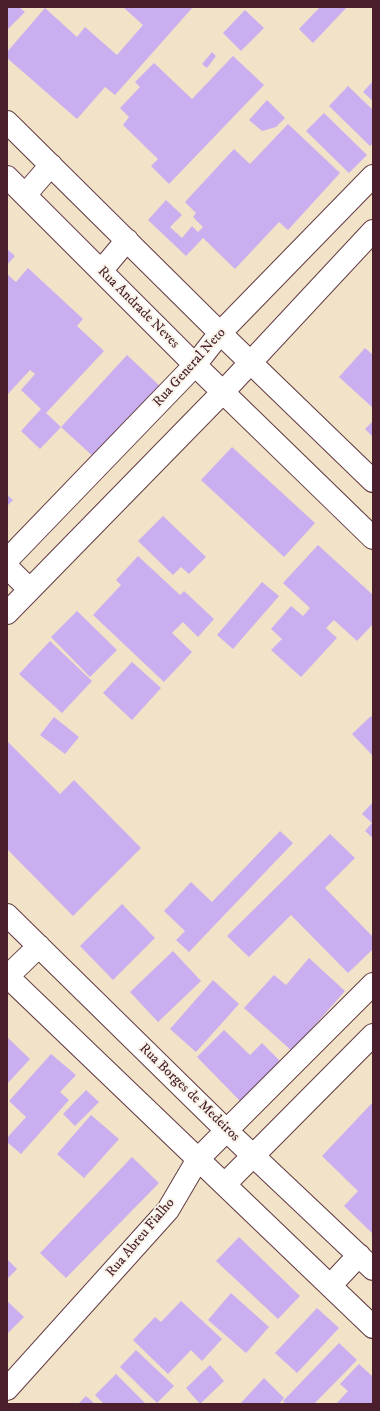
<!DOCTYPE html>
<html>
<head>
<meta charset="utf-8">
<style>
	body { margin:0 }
	#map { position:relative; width:380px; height:1411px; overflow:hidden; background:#f1e2c8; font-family:"IM FELL DW Pica",serif }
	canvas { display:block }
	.frame { position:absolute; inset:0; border:8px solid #4a1f2b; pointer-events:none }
</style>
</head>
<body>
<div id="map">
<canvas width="380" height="1411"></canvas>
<div class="frame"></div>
</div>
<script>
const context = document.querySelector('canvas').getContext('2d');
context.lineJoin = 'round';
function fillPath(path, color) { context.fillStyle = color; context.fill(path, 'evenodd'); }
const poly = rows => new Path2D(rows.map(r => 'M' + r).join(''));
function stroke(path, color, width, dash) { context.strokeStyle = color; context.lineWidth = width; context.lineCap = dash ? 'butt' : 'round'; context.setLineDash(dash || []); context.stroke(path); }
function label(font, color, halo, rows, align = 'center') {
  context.font = font + ' "IM FELL DW Pica",serif'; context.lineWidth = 4; context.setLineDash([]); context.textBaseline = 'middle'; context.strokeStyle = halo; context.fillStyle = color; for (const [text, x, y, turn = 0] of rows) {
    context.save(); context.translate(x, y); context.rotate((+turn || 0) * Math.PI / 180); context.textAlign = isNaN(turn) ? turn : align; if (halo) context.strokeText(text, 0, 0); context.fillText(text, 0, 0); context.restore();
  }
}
fillPath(poly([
	[7,7,19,7,25,12,7,30],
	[123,7,193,7,115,95,105,87,77,119,7,58,7,52,45,8,77,37,85,27,117,55,143,25],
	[320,7,347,7,313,43,299,29],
	[245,10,264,28,241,51,223,33],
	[212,52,216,56,207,68,202,64],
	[233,56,264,85,169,184,151,166,158,159,123,125,129,117,120,108,140,87,135,82,154,63,192,99],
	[373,81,373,101,363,92],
	[348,86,373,110,373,143,370,146,329,106],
	[267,100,285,118,276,127,262,131,249,120],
	[324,113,367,155,349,173,306,131],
	[288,124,340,173,288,230,279,222,235,269,203,238,186,256,148,220,166,200,182,215,170,227,182,238,192,226,198,232,203,227,193,217,196,213,185,202,234,149,250,164],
	[7,249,15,256,7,265],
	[28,268,83,319,77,326,104,351,46,413,61,427,127,355,162,388,97,460,61,427,40,449,21,431,41,409,21,390,35,374,30,370,7,395,7,274,16,282],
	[365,348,373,355,373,408,339,377],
	[373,421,373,437,365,429],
	[232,447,315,523,284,557,201,480],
	[7,495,13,500,7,506],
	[163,516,206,557,189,574,181,567,173,575,138,541],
	[318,545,373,595,373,624,357,641,334,620,326,628,337,638,301,677,271,650,282,639,271,629,291,606,303,616,310,608,283,583],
	[138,556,180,595,184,591,214,619,198,637,183,622,172,633,192,652,164,682,93,615,121,585,116,580],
	[262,582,279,596,233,649,217,635],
	[77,611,117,650,90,677,51,637],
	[50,641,92,681,62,713,19,674],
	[132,662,161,688,132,720,103,693],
	[371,716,373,718,373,756,352,734],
	[54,717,79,737,65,754,40,735],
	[7,741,60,794,74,780,141,848,73,916,7,849],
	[373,802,373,838,365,831,372,823,362,814],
	[280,831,293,843,189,952,176,940,185,931,164,911,191,882,212,902],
	[330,834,355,858,325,888,373,937,373,949,348,973,291,915,249,957,227,936],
	[122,904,155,938,113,980,80,946],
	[173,951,201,981,158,1022,130,992],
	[309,958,345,991,292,1051,244,1008,274,975,286,985],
	[213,980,239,1004,196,1052,170,1029],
	[224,1030,250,1055,262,1043,282,1063,242,1103,197,1057],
	[7,1037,30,1059,7,1084],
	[51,1054,76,1075,60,1092,69,1100,21,1154,7,1142,7,1138,26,1117,9,1101],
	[86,1090,99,1102,75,1126,63,1114],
	[373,1102,373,1232,372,1233,344,1206,358,1191,322,1156],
	[91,1115,119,1139,84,1178,57,1154],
	[132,1157,159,1183,66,1278,40,1253],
	[239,1237,300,1296,278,1319,216,1261],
	[7,1259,17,1269,7,1279],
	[231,1293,269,1327,246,1353,208,1320],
	[7,1301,24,1317,7,1334],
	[181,1301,222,1339,202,1361,191,1350,168,1374,133,1340,155,1317,161,1322],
	[317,1308,339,1328,297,1373,275,1353],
	[339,1343,357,1360,314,1404,286,1404,283,1401],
	[136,1350,174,1386,157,1403,120,1367],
	[359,1364,373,1377,373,1404,336,1404,348,1391,340,1384],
	[210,1365,224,1381,200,1404,186,1388],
	[116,1374,146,1404,104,1404,95,1395],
	[264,1378,284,1398,279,1404,240,1404],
	[86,1396,95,1404,78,1404]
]), '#c9aff0');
const minor = poly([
	[7,122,220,333,373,481],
	[7,177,195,365,373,538],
	[25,195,51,165],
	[101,271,127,240],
	[7,560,195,365,220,333,373,176],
	[7,567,29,589],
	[7,613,223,392,373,231],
	[7,915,227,1131,373,1269],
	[7,976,373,1327],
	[8,976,39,946],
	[225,1184,373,1035],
	[330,1286,359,1255],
	[7,1389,168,1210,198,1159,373,984]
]);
stroke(minor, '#633c43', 24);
stroke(minor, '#fff', 22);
label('14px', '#4a1f2b', '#f7f3e8', [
	["Rua Andrade Neves",138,308,45],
	["Rua General Neto",190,368,-48],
	["Rua Borges de Medeiros",189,1093,44],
	["Rua Abreu Fialho",141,1238,-50]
]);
</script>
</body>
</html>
